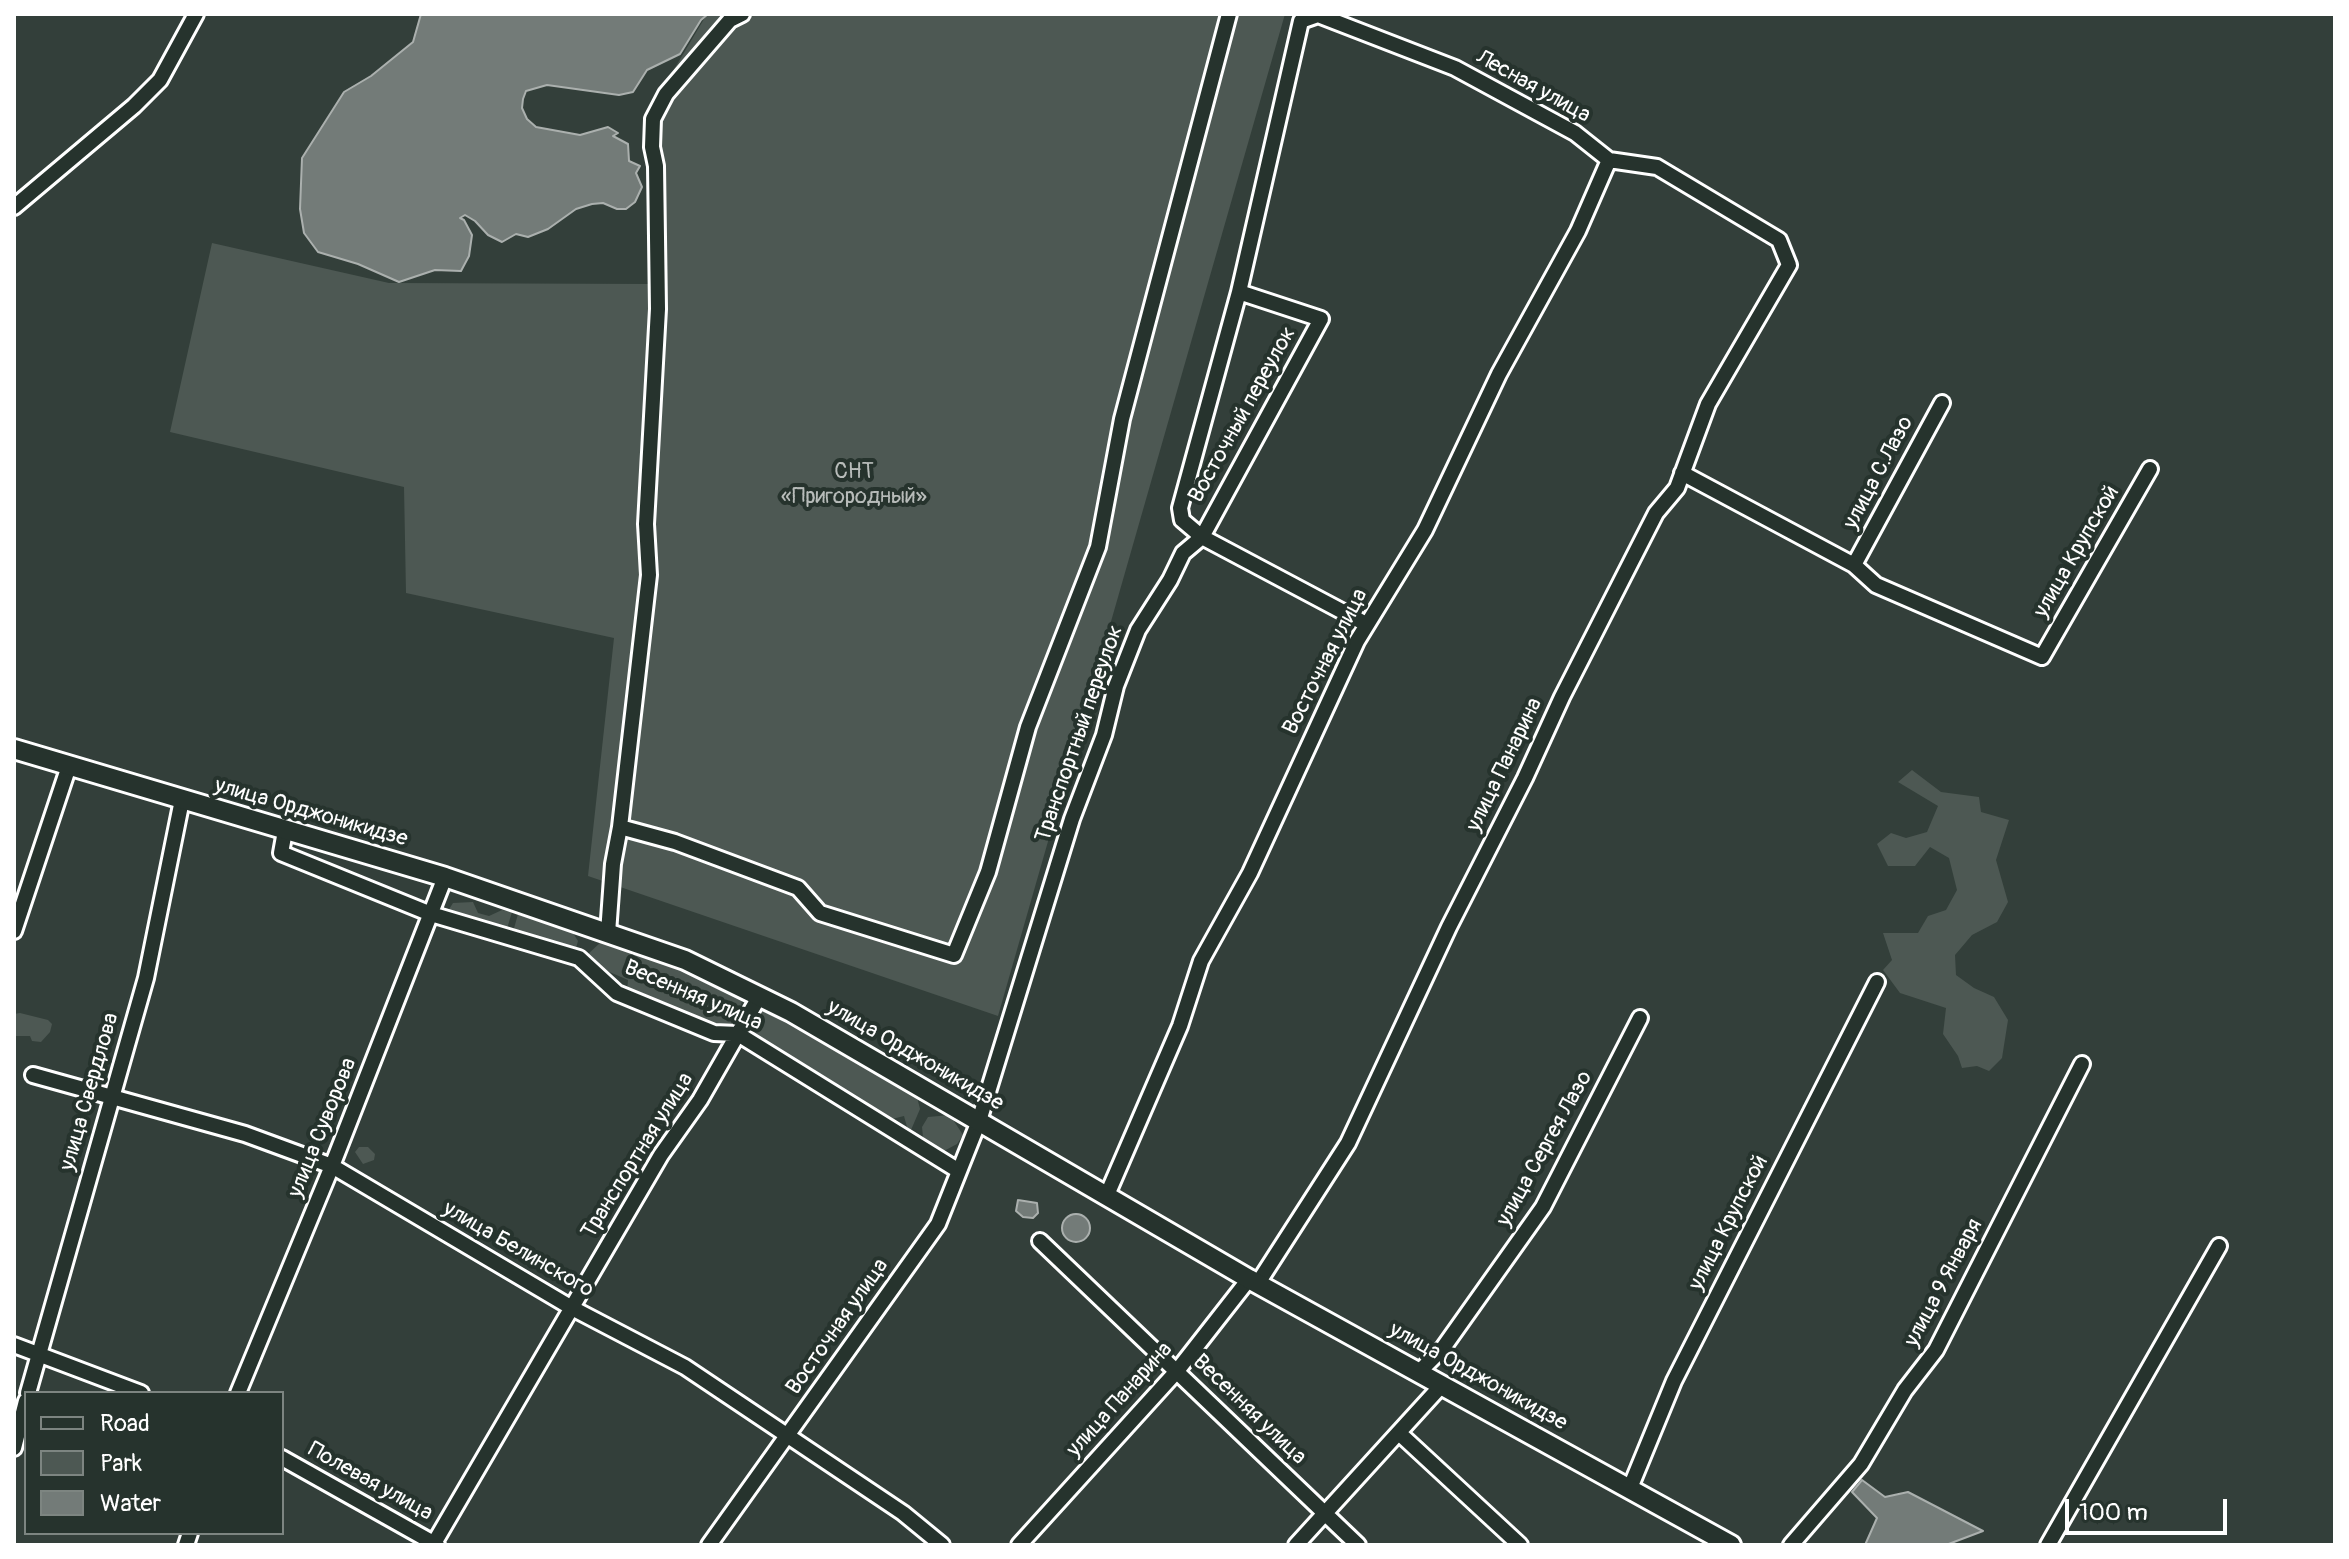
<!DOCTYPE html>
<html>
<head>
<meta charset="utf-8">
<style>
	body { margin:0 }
	#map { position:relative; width:2349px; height:1559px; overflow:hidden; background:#333f3a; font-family:Pangolin,sans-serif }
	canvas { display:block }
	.frame { position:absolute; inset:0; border:16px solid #fff; pointer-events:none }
	.legend { position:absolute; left:24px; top:1391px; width:260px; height:144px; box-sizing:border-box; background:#26332d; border:2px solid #7d8581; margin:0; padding:10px 14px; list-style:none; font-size:24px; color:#fff }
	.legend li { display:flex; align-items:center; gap:16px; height:40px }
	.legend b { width:40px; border:2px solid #7d8581 }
	.scale { position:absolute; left:2065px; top:1499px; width:162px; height:36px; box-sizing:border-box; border:4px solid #fff; border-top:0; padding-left:10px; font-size:24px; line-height:28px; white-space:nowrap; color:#fff; -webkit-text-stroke:6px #26332d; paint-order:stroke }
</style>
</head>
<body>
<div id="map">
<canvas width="2349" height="1559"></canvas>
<div class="frame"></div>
<ul class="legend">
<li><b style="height:10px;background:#26332d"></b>Road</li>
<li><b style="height:22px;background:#4d5853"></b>Park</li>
<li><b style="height:22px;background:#737b78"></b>Water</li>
</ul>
<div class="scale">100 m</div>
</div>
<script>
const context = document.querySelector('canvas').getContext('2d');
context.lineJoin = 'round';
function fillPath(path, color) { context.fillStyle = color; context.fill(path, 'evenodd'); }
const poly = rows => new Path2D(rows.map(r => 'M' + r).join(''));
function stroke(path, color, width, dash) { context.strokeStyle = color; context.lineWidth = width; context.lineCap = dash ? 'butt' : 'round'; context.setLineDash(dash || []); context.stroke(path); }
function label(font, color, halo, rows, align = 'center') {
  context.font = font + ' Pangolin,sans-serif'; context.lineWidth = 8; context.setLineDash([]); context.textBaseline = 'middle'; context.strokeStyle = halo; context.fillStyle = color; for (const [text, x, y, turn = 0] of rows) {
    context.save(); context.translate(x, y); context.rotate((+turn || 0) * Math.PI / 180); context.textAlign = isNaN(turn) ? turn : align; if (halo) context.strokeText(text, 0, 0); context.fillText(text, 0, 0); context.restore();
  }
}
fillPath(poly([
	[707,14,1285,14,998,1016,588,876,614,638,406,593,404,487,170,432,212,243,389,283,649,284,646,145,651,108],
	[1912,770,1941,792,1979,797,1981,812,2009,820,1996,860,2008,902,1997,922,1972,935,1955,955,1956,975,1974,988,1994,997,2008,1020,2002,1058,1989,1071,1977,1066,1962,1068,1958,1056,1943,1034,1946,1008,1900,993,1883,970,1892,960,1883,933,1918,933,1928,916,1946,910,1957,890,1949,858,1930,847,1915,866,1888,866,1877,844,1891,833,1906,838,1927,832,1938,806,1898,782],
	[473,902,478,913,489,916,502,910,512,912,506,932,446,914,453,903],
	[518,914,573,933,578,941,575,952,513,932],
	[603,940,672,963,743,997,735,1029,716,1029,627,992,628,980,591,964,586,956],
	[763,1010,917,1097,920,1109,911,1130,907,1127,904,1116,884,1121,744,1034,752,1020],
	[20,1013,48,1020,52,1024,50,1032,41,1042,32,1041,30,1036,14,1036,14,1014],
	[950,1115,963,1135,957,1144,942,1152,923,1137,922,1127,928,1117],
	[359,1147,368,1147,375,1154,374,1160,363,1164,355,1152]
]), '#4d5853');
const water = poly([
	[421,14,708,14,701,20,680,54,647,70,633,92,619,95,547,85,526,91,523,99,522,108,527,119,536,127,580,135,608,127,618,133,613,136,628,144,629,161,640,166,636,173,642,187,635,202,626,209,617,209,603,203,592,204,576,209,548,229,528,237,516,234,502,242,488,235,475,221,465,215,460,218,464,220,472,235,469,256,461,271,435,270,399,282,358,264,318,252,304,233,300,209,302,158,344,92,371,76,413,42,421,14],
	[1018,1200,1037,1203,1038,1213,1033,1218,1023,1217,1016,1211,1018,1200],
	'1062 1228a14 14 0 1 1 28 0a14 14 0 1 1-28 0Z',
	[1862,1480,1885,1497,1908,1492,1983,1531,1946,1545,1865,1545,1877,1518,1852,1492,1862,1480]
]);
fillPath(water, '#737b78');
stroke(water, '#abb0ae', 2);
const minor = poly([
	[14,207,134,106,160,80,196,14],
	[1682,473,1854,565,1876,585,2042,657,2150,469],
	[1854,565,1942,403],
	[620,827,675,842,798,888,820,913,954,955,988,872,1028,727,1098,547,1122,419,1229,14],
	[285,831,281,853,431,914,579,958,617,993,714,1033,738,1034,959,1171],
	[14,931,69,766],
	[608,933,613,864,620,827,649,575,646,524,658,309,656,166,652,147,653,119,666,94,730,20,742,14],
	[33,1075,245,1134,332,1166,572,1308,685,1367,903,1513,942,1545],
	[1107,1195,1180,1026,1201,961,1250,873,1357,641,1425,530,1499,374,1578,231,1609,160],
	[1040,1241,1358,1545],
	[1258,1283,1348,1143,1449,927,1525,778,1562,697,1656,513,1677,488,1708,404,1789,265,1779,240,1657,167,1609,160,1575,133,1455,68,1318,15,1301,21,1239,292,1321,319,1202,537,1366,624],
	[14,1345,141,1393],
	[1419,1372,1443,1348,1543,1207,1640,1018],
	[28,1393,146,978,182,800],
	[238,1393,332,1166,445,877],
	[1399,1433,1520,1545],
	[14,1448,26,1401],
	[282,1458,437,1545],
	[1630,1488,1674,1381,1877,982],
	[186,1545,190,1533],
	[433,1545,661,1155,700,1100,759,997],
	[709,1545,938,1224,979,1121,1072,819,1104,735,1116,686,1138,630,1170,580,1183,553,1202,537,1182,520,1180,508,1239,292],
	[1019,1545,1177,1371,1249,1279],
	[1296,1545,1441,1386],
	[1791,1545,1861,1464,1905,1390,1936,1350,2082,1064],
	[2048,1545,2219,1246]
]);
const major = poly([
	[14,749,445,877,685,960,791,1012,1249,1279,1731,1545]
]);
stroke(minor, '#fff', 20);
stroke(major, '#fff', 24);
stroke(minor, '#26332d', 14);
stroke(major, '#26332d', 18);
label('22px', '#fff', '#26332d', [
	["Лесная улица",1533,87,29],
	["Восточный переулок",1243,415,-61],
	["улица С.Лазо",1879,473,-62],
	["улица Крупской",2077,552,-60],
	["Восточная улица",1326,662,-63],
	["Транспортный переулок",1080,734,-71],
	["улица Панарина",1505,765,-64],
	["улица Орджоникидзе",311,813,16],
	["Весенняя улица",693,996,23],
	["улица Орджоникидзе",915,1056,30],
	["улица Свердлова",90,1092,-74],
	["улица Суворова",323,1128,-68],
	["улица Сергея Лазо",1545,1149,-61],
	["Транспортная улица",638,1156,-58],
	["улица Крупской",1729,1223,-63],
	["улица Белинского",518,1250,30],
	["улица 9 Января",1944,1283,-62],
	["Восточная улица",838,1327,-55],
	["улица Орджоникидзе",1478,1377,29],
	["улица Панарина",1120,1400,-48],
	["Весенняя улица",1249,1410,44],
	["Полевая улица",370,1482,29]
]);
label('22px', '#b8bcba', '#26332d', [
	["СНТ",854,472],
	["«Пригородный»",854,497]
]);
</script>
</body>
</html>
